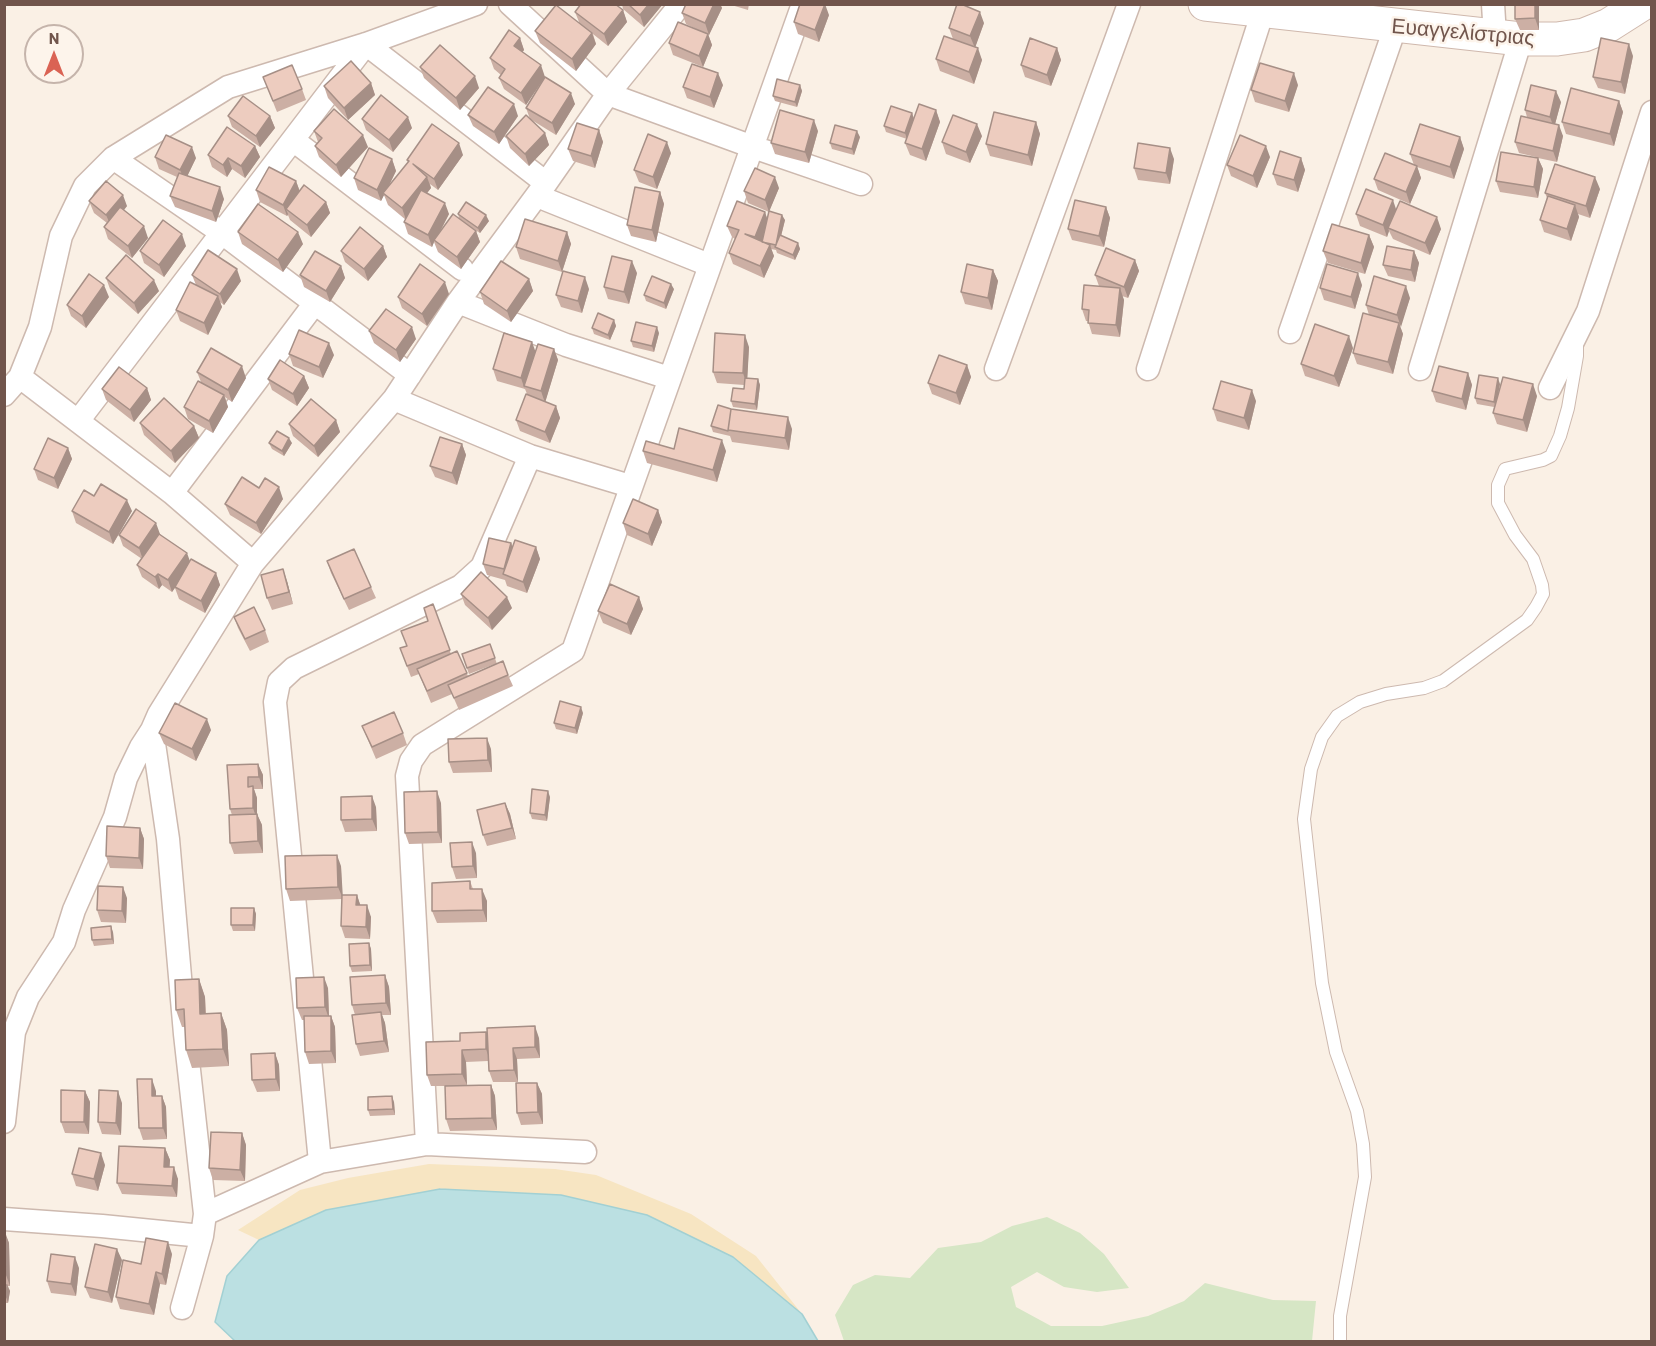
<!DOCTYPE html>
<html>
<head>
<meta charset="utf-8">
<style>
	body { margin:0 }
	#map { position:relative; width:1656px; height:1346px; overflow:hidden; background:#faf0e5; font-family:Barlow,sans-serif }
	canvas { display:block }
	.frame { position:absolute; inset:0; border:6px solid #71554c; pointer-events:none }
	.north { position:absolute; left:24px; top:24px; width:60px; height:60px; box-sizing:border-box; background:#fdf4eb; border:2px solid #c5b4ab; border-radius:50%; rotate:0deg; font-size:16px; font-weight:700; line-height:24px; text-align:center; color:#71554c }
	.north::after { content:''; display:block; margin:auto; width:21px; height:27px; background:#da6354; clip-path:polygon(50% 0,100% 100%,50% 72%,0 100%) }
</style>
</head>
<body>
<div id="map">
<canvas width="1656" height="1346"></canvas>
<div class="frame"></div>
<div class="north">N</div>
</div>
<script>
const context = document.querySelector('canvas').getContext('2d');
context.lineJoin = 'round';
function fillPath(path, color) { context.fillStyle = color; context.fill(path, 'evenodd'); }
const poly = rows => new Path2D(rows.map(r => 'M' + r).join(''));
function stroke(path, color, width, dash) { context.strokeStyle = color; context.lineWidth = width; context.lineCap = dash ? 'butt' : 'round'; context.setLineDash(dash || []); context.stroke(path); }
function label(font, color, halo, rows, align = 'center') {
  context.font = font + ' Barlow,sans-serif'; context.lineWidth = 5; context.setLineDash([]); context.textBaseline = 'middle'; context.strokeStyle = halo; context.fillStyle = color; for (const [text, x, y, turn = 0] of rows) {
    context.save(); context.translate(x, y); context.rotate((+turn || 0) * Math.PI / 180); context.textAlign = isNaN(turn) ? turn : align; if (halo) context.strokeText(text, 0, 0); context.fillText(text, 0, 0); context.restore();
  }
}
fillPath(poly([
	[1047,1217,1080,1233,1104,1254,1129,1288,1097,1292,1064,1287,1037,1272,1011,1287,1016,1307,1051,1326,1102,1326,1148,1316,1184,1301,1205,1283,1273,1300,1316,1301,1312,1341,844,1341,835,1315,853,1285,875,1275,910,1278,938,1248,981,1242,1012,1226]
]), '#d6e6c5');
fillPath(poly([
	[429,1164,555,1169,596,1175,691,1214,756,1256,802,1314,733,1257,647,1215,326,1210,259,1240,238,1230,300,1190,348,1178]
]), '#f7e5c2');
const water = poly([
	[440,1189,561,1195,647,1215,733,1257,802,1314,818,1341,236,1342,215,1322,227,1276,259,1240,326,1210,440,1189]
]);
fillPath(water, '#bbe0e2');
stroke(water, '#a2d0d3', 1.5);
const lane = poly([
	[1340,1342,1340,1316,1365,1177,1363,1144,1357,1111,1336,1052,1322,983,1304,819,1311,769,1322,737,1337,716,1360,702,1386,694,1424,688,1443,681,1527,620,1536,607,1543,594,1542,585,1533,559,1515,535,1498,503,1498,485,1505,469,1543,460,1551,456,1560,436,1568,408,1577,356,1577,342]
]);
const street = poly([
	[510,4,608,94,753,147,861,184],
	[1493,4,1495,36],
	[293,140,462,269],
	[113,158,222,233,410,375],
	[537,196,709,265],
	[458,302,566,345,669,378],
	[1290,332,1396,25],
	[996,369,1129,4],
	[1148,369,1263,11],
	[1420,369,1521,39],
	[20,377,172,493,253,563],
	[1550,388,1588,311,1652,112],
	[4,395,20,377,40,327,61,236,85,186,113,158,228,87,366,44,476,4],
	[394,399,530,456,630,486],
	[78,421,366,44,546,183],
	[172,493,315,303],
	[4,1122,14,1032,28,997,64,942,74,910,115,817,126,778,141,747,152,730],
	[427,1144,407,776,411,761,422,745,573,651,803,4],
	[320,1162,275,702,279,682,294,668,461,586,482,567,530,456],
	[205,1214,185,1034,168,839,152,730,159,714,253,563,394,399,458,302,546,183,608,94,681,4],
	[4,1219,102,1226,202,1236],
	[182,1308,202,1236,205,1214,320,1162,427,1144,585,1152]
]);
const secondary = poly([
	[1205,4,1521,39,1557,39,1584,35,1609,25,1642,4]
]);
stroke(lane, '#cdb9af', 14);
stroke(street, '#cdb9af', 25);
stroke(secondary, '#cfb8ad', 35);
stroke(lane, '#fff', 12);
stroke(street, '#fff', 22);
stroke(secondary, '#fff', 33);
fillPath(poly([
	[622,4,663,4,644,27,623,9],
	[686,4,720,4,722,8,709,35,708,34,712,45,703,67,673,55,669,43,698,30,686,24,682,13],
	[728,4,749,4,748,10],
	[1515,4,1539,4,1539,30,1520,30,1515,19],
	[623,10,627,22,608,46,593,34,596,44,576,71,540,43,535,31,579,22,575,12],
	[829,15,819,42,798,34,794,22],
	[984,23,975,47,982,60,974,84,940,71,936,59,953,39,949,28],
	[520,38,524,50,522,52,545,77,575,104,556,135,530,119,526,108,544,78,526,105,504,89,499,78,501,75,494,69,490,58],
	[1057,48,1061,60,1051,86,1025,77,1021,65],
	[1633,56,1625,94,1598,88,1593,77],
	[420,67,479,88,460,110,424,78],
	[263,77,302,89,306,100,277,112],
	[371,83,375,95,348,120,328,98,324,86],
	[723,85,714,108,687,98,683,87],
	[800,85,802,91,797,107,775,101,773,96],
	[1298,85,1289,112,1255,102,1251,90],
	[1619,101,1623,112,1614,146,1566,134,1562,122],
	[1561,102,1555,124,1563,136,1557,162,1538,158,1543,169,1538,198,1500,192,1496,181,1536,157,1519,153,1515,142,1527,117,1525,110],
	[936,110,940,122,926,161,910,155,905,143,907,139,886,132,884,126,912,113,914,119],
	[468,115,518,116,499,144,473,126],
	[228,116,270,116,275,128,260,147,232,127],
	[362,119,412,128,393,152,366,130],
	[1036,122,1040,134,1032,166,990,156,986,144],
	[599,130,603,142,595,168,573,161,568,149],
	[314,131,368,147,341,177,319,157,315,146,318,142],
	[818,131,809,163,775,154,771,143],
	[545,133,549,145,529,166,510,148,506,136],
	[982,136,970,163,946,154,942,142],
	[860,137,854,155,832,149,830,143],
	[1460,137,1464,149,1454,179,1417,167,1421,178,1410,204,1378,190,1374,179,1414,165,1410,154],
	[255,146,260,157,245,178,232,169,227,177,212,167,208,155],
	[671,153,657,189,639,182,634,170],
	[463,155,438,190,430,184,431,188,427,193,449,214,440,232,459,218,458,214,489,221,480,233,472,228,476,231,480,242,461,269,438,252,434,242,432,247,408,234,404,222,406,220,388,205,384,195,381,201,358,190,354,178,392,159,396,171,388,187,408,163,407,160],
	[155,157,196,158,187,176,224,199,216,222,175,207,170,196,177,177,159,169],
	[1270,157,1257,188,1231,176,1227,165],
	[1301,158,1305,170,1298,192,1277,185,1273,174],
	[1174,159,1170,184,1138,180,1134,168],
	[296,181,300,192,326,202,330,213,311,237,290,220,288,215,287,216,260,202,256,190],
	[779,188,769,211,785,220,781,236,798,243,800,249,795,260,777,253,776,250,771,249,774,256,764,278,733,264,729,253,735,239,732,237,727,226,765,212,767,219,769,212,748,203,744,191],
	[1600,189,1590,218,1578,214,1579,217,1571,241,1544,232,1540,220,1547,198,1545,193],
	[660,192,664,204,656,242,631,236,627,225],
	[89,201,127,206,124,210,148,238,132,258,108,239,104,227,107,223,94,213],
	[1106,207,1110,218,1104,247,1072,240,1068,229],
	[1396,210,1441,229,1430,255,1393,239,1389,231,1387,237,1360,226,1356,214],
	[238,232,303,244,283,272,242,244],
	[567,232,571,244,562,272,520,259,516,247],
	[1369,235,1374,247,1365,274,1328,263,1323,251],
	[186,246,164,277,144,263,140,251],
	[383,246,387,257,368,281,345,262,341,251],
	[1414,251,1419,263,1415,282,1388,276,1383,265],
	[1135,260,1139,271,1128,298,1122,296,1124,300,1120,337,1092,334,1088,321,1086,321,1082,309,1099,286,1095,275],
	[341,266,345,278,330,302,304,287,300,275],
	[993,270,998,281,992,310,965,304,961,292],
	[637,273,629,304,608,299,604,287],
	[192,275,241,281,224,305,220,302,222,307,208,335,180,321,176,310,196,285],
	[106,278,159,291,138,314,110,289],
	[529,279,533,291,511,322,484,304,480,292],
	[1362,285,1355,309,1324,300,1320,288],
	[589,289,582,313,561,307,556,295],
	[674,289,666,309,646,301,644,295],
	[449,294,427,326,402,308,398,297],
	[109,297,86,328,71,316,67,305],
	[1410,298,1400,327,1403,334,1393,374,1357,364,1353,353,1369,315,1366,305],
	[614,320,616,326,610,340,594,334,592,328],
	[369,331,416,339,400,362,374,343],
	[659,333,654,352,633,347,631,341],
	[749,347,747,378,758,379,760,385,757,410,733,407,731,401,744,389,744,385,717,383,713,372],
	[1353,348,1339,387,1305,376,1301,364],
	[554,349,558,360,545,402,556,406,560,418,550,443,520,431,516,420,527,394,525,389,497,381,493,369,535,351],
	[289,354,334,355,323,378,293,366],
	[967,365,971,377,960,405,932,394,928,383],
	[197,372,246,378,232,402,225,397,228,407,213,433,188,419,184,407,201,382],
	[1468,373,1472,385,1466,410,1436,402,1432,391],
	[304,376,309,388,297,406,272,390,268,379],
	[1500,384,1498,392,1537,396,1527,432,1497,424,1493,413,1494,407,1477,404,1475,398],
	[147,388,151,400,134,422,106,400,102,389],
	[1256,401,1249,430,1217,421,1213,409],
	[731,409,792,429,789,450,732,442,730,436,713,432,711,426],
	[336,420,340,432,318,457,293,436,289,424],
	[140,423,194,426,199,438,175,463,144,435],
	[269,443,292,443,284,456,272,449],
	[462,444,466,455,457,485,435,477,430,466],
	[68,448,72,459,58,489,38,480,34,469],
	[674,449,726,451,717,482,647,463,643,451],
	[259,488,283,499,261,534,230,515,225,504],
	[658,510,662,522,652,546,627,535,623,523],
	[72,511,132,511,113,544,76,523],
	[160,534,190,561,216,573,220,585,205,613,179,599,175,588,172,592,162,585,159,589,142,577,137,565,142,559,123,546,119,535],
	[511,543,513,547,536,547,540,559,527,593,507,586,505,580,487,575,483,564],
	[327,561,371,587,376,598,349,610,331,573],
	[287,581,293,604,272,610,267,598],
	[461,594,512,608,492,630,465,605],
	[639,597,643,609,631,635,603,623,598,611],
	[433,604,451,654,457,651,468,676,495,664,469,674,462,654,490,644,497,664,508,675,513,686,459,710,452,694,431,703,419,674,411,677,400,648,407,646,428,621],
	[234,617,265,630,269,642,250,651,238,628],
	[583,713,577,734,556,729,554,723],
	[362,726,403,733,407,745,376,759],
	[211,730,196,761,164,744,159,733],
	[491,749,492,772,453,773,449,762],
	[258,764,263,775,263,789,254,789,257,798,257,814,262,825,263,853,234,854,230,843,232,815,230,809,227,765],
	[550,797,547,821,532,819,530,813],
	[441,803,442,843,409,844,405,833],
	[505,803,510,814,516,839,487,846,483,835],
	[376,807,377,831,345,832,341,820],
	[140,828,144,839,143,869,110,868,106,856],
	[476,853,477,878,456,879,452,867],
	[341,866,342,895,357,895,360,905,371,917,370,939,345,938,341,926,342,899,290,901,286,889],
	[470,881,473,889,487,901,487,922,437,923,432,911],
	[127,898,126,923,101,922,97,910],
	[254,908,256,914,255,931,233,931,231,925],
	[113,932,114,944,94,946,92,940],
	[369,943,371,949,372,971,352,972,350,966],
	[385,975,389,987,391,1015,382,1015,385,1023,389,1052,360,1056,356,1044,355,1015,352,1005],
	[199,979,205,997,206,1013,221,1013,227,1030,229,1066,192,1068,186,1050,185,1027,182,1027,176,1010],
	[328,988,329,1016,331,1016,335,1027,336,1063,309,1064,305,1052,304,1020,302,1020,297,1008],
	[486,1032,488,1038,539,1038,540,1058,517,1059,518,1082,493,1082,489,1071,488,1061,466,1062,467,1085,491,1085,495,1096,497,1130,450,1131,446,1119,445,1086,431,1086,427,1075,460,1041],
	[275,1053,279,1065,280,1091,257,1092,252,1080],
	[537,1083,542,1094,543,1124,521,1125,517,1113],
	[85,1091,90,1102,89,1134,65,1133,61,1122],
	[156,1091,156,1096,162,1096,166,1107,167,1139,143,1140,139,1128],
	[394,1102,395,1115,370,1116,368,1110],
	[122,1103,121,1135,102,1134,98,1122],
	[242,1133,246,1145,245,1181,213,1180,209,1168],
	[165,1148,170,1160,169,1167,178,1179,177,1197,122,1194,117,1183],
	[105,1165,98,1191,76,1186,72,1174],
	[4,1232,9,1243,10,1286,8,1286,10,1291,8,1303,4,1303],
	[172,1254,166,1285,160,1284,154,1315,120,1309,116,1297,141,1264],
	[122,1260,112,1303,90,1298,85,1287],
	[79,1268,76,1296,51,1293,47,1281]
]), '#ccafa4');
fillPath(poly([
	[649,4,663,4,644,27,640,15],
	[714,4,720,4,722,8,709,35,705,23],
	[825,4,829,15,819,42,815,30],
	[1535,4,1539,4,1539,30,1535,18],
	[623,10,627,22,608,46,604,34],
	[980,12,984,23,975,48,970,36],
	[592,33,596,44,576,71,572,59],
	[708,34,712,45,703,67,699,56],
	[520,38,524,50,518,58,514,46],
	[1629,44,1633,56,1625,94,1621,82],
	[978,48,982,60,974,84,969,72],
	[1057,48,1061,60,1051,86,1047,75],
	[541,65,545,77,526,105,521,93],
	[718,73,723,85,714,108,710,97],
	[1294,73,1298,85,1289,112,1285,101],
	[475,76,479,88,460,110,456,98],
	[371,83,375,95,348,120,344,108],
	[800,85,802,91,797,107,795,102],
	[1556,91,1561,102,1554,128,1550,117],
	[571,93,575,104,556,135,552,123],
	[1619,101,1623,112,1614,146,1610,134],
	[514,104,518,116,499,144,494,132],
	[936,110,940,122,926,161,922,149],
	[912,113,914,119,907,139,905,133],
	[270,116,275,128,260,147,256,136],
	[408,117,412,128,393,152,389,140],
	[814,120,818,131,809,163,805,152],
	[1036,122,1040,134,1032,166,1028,155],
	[977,124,982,136,970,163,966,152],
	[1559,125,1563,136,1557,162,1553,151],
	[599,130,603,142,595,168,591,156],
	[857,131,860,137,854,155,852,149],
	[545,133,549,145,529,166,525,154],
	[363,135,368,147,341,177,336,165],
	[1460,137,1464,149,1454,179,1450,167],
	[667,142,671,153,657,189,653,177],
	[459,143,463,155,438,190,434,179],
	[255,146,260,157,245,178,241,166],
	[1266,146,1270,157,1257,188,1253,176],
	[192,147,196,158,185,181,180,170],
	[1170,148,1174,159,1170,184,1166,173],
	[228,158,232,169,227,177,223,165],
	[1301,158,1305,170,1298,192,1294,180],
	[1538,158,1543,169,1538,198,1534,187],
	[392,159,396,171,385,194,383,193,384,195,381,201,377,190],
	[1417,166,1421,178,1410,204,1406,192],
	[427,177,431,188,406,220,402,208],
	[775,177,779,188,769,212,765,200],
	[1595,177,1600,189,1590,218,1586,206],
	[296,181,300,192,286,209,288,214,287,216,283,205],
	[220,187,224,199,216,222,212,211],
	[660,192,664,204,656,242,652,230],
	[123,195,127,206,111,226,106,215],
	[1393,200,1397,212,1388,228,1389,231,1387,237,1383,225],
	[326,202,330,213,311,237,307,225],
	[445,203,449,214,435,241,434,240,434,242,432,247,428,235],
	[1575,205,1579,217,1571,241,1567,229],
	[1106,207,1110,218,1104,247,1099,236],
	[765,212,769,224,759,248,755,237],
	[486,215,489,221,480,233,478,228],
	[782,215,785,220,778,248,776,245],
	[1437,217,1441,229,1430,255,1425,243],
	[144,226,148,238,132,258,128,246],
	[476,231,480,242,461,269,457,257],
	[298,232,303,244,283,272,278,260],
	[567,232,571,244,562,272,558,261],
	[182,234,186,246,164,277,159,265],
	[1369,235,1374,247,1365,274,1361,263],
	[798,243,800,249,795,260,793,255],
	[770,245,774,256,764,278,760,266],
	[383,246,387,257,368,281,364,269],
	[1414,251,1419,263,1415,282,1411,270],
	[1135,260,1139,271,1128,298,1124,287],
	[632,261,637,273,629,304,624,292],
	[341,266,345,278,330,302,326,291],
	[237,269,241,281,224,305,220,294],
	[993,270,998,281,992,310,988,298],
	[1358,273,1362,285,1355,309,1351,297],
	[585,277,589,289,582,313,578,301],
	[529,279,533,291,511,322,507,311],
	[154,280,159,291,138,314,134,303],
	[445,282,449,294,427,326,422,314],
	[671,284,674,289,666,309,664,303],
	[104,285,109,297,86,328,82,316],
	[1406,286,1410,298,1401,327,1397,315],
	[1120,288,1124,300,1120,337,1116,325],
	[218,296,222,307,208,335,204,323],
	[614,320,616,326,610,340,608,335],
	[1399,323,1403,334,1393,374,1388,362],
	[412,327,416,339,400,362,396,350],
	[657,327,659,333,654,352,652,346],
	[745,335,749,347,747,385,743,373],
	[1349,336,1353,348,1339,387,1334,376],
	[532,342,536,353,524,386,525,390,521,378],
	[329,343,334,355,323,378,319,367],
	[554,349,558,360,545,403,541,391],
	[967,365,971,377,960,405,956,393],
	[242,366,246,378,232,402,228,390],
	[1468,373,1472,385,1466,410,1462,399],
	[304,376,309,388,297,406,293,394],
	[1498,378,1500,384,1496,407,1494,402],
	[758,379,760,385,757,410,755,404],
	[1533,384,1537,396,1527,432,1523,420],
	[147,388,151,400,134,422,130,410],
	[1252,390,1256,401,1249,430,1244,418],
	[224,395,228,407,213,433,209,421],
	[556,406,560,418,550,443,545,432],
	[788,417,792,429,789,450,785,438],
	[336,420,340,432,318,457,314,446],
	[194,426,199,438,175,463,171,451],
	[289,438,292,443,284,456,282,451],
	[722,440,726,451,717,482,713,470],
	[462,444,466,455,457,485,452,473],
	[68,448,72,459,58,489,54,478],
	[279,487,283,499,261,534,256,523],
	[127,500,132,511,113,544,109,532],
	[658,510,662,522,652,546,648,534],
	[156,523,160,534,143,560,139,548],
	[511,543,515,555,506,576,504,569],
	[536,547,540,559,527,593,523,582],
	[187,553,191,564,172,592,168,580],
	[283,569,287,581,293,604,289,592],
	[216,573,220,585,205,613,201,601],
	[158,574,162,585,159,589,155,577],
	[507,597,512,608,492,630,488,618],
	[639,597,643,609,631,635,627,624],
	[581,707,583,713,577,734,575,728],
	[207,719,211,730,196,761,192,749],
	[487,738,491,749,492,772,488,760],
	[258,764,263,775,263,789,259,777],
	[253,786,257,798,257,820,253,808],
	[437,791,441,803,442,843,438,832],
	[548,791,550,797,547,821,545,815],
	[372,796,376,807,377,831,372,819],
	[505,803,510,814,516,839,512,828],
	[257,814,262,825,263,853,258,841],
	[140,828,144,839,143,869,139,858],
	[472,842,476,853,477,878,473,866],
	[337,855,341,866,343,899,338,887],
	[123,887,127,898,126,923,122,911],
	[482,889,487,901,487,922,483,910],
	[357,895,361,907,356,905],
	[367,905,371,917,370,939,366,927],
	[254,908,256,914,255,931,253,925],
	[111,926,113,932,114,944,112,939],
	[369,943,371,949,372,971,370,965],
	[385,975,389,987,391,1015,386,1003],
	[324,977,328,988,329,1019,325,1007],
	[199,979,205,997,206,1031,200,1014],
	[381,1012,385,1023,389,1052,384,1041],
	[221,1013,227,1030,229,1066,223,1049],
	[331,1016,335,1027,336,1063,331,1051],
	[535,1026,539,1038,540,1058,535,1047],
	[486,1032,490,1044,490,1061,486,1049],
	[513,1048,517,1059,518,1082,514,1070],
	[462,1050,466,1062,467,1085,462,1074],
	[275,1053,279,1065,280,1091,276,1079],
	[152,1079,156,1091,156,1108,152,1096],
	[537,1083,542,1094,543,1124,538,1112],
	[491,1085,495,1096,497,1130,492,1118],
	[85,1091,90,1102,89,1134,84,1122],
	[118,1091,122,1103,121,1135,116,1123],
	[162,1096,166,1107,167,1139,163,1128],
	[392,1096,394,1102,395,1115,393,1109],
	[242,1133,246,1145,245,1181,240,1170],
	[165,1148,170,1160,169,1178,164,1167],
	[101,1153,105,1165,98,1191,94,1179],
	[174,1167,178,1179,177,1197,172,1186],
	[5,1232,9,1243,10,1286,6,1275],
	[168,1242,172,1254,166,1285,162,1274],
	[117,1249,122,1260,112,1303,108,1292],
	[75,1257,79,1268,76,1296,71,1284],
	[156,1272,160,1284,154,1315,149,1304],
	[7,1285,10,1291,8,1303,6,1297]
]), '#a68f86');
const building = poly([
	[581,4,615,4,623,10,604,34,575,12,581,4],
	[628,4,649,4,640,15,628,4],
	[686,4,714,4,705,23,682,13,686,4],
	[800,4,825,4,815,30,794,22,800,4],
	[957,4,961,4,980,12,970,36,949,28,957,4],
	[1515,4,1535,4,1535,18,1515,19,1515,4],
	[556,5,592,33,572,59,535,31,556,5],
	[678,22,708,34,699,56,669,43,678,22],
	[509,30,520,38,514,46,541,65,521,93,499,78,505,69,490,58,509,30],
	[944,36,978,48,969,72,936,59,944,36],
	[1030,38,1057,48,1047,75,1021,65,1030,38],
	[1601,38,1629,44,1621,82,1593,77,1601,38],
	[440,45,475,76,456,98,420,67,440,45],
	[351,61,371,83,344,108,324,86,351,61],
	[1260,63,1294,73,1285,101,1251,90,1260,63],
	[692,64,718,73,710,97,683,87,692,64],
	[292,65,302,89,273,101,263,77,292,65],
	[545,77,571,93,552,123,526,108,545,77],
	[777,79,800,85,795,102,773,96,777,79],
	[1531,85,1556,91,1550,117,1525,110,1531,85],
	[488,87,514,104,494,132,468,115,488,87],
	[1571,88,1619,101,1610,134,1562,122,1571,88],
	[381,95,408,117,389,140,362,119,381,95],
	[243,96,270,116,256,136,228,116,243,96],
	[919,104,936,110,922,149,905,143,919,104],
	[891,106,912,113,905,133,884,126,891,106],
	[334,109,363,135,336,165,315,146,322,138,314,131,334,109],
	[780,110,814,120,805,152,771,143,780,110],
	[994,112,1036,122,1028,155,986,144,994,112],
	[526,115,545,133,525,154,506,136,526,115],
	[953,115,977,124,966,152,942,142,953,115],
	[1521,116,1559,125,1553,151,1515,142,1521,116],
	[577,123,599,130,591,156,568,149,577,123],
	[432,124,459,143,434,179,413,164,427,177,402,208,383,193,409,161,407,160,432,124],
	[1420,124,1460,137,1450,167,1410,154,1420,124],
	[835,125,857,131,852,149,830,143,835,125],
	[227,127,255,146,241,166,228,158,223,165,208,155,227,127],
	[648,134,667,142,653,177,634,170,648,134],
	[166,135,192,147,180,170,155,157,166,135],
	[1240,135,1266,146,1253,176,1227,165,1240,135],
	[1138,143,1170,148,1166,173,1134,168,1138,143],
	[369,148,392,159,377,190,354,178,369,148],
	[1280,151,1301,158,1294,180,1273,174,1280,151],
	[1501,152,1538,158,1534,187,1496,181,1501,152],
	[1385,153,1417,166,1406,192,1374,179,1385,153],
	[1555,164,1595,177,1586,206,1545,193,1555,164],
	[269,167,296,181,283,205,256,190,269,167],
	[755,168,775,177,765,200,744,191,755,168],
	[179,173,220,187,212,211,170,196,179,173],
	[106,181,123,195,106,215,89,201,106,181],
	[304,185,326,202,307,225,286,209,304,185],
	[635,187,660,192,652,230,627,225,635,187],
	[1366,189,1393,200,1383,225,1356,214,1366,189],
	[421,190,445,203,428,235,404,222,421,190],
	[1548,196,1575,205,1567,229,1540,220,1548,196],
	[1075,200,1106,207,1099,236,1068,229,1075,200],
	[737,201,765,212,755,237,745,234,770,245,760,266,729,253,739,230,727,226,737,201],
	[1400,201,1437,217,1425,243,1388,228,1400,201],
	[466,202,486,215,478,228,458,214,466,202],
	[258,204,298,232,278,260,238,232,258,204],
	[120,207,144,226,128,246,104,227,120,207],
	[769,211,782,215,776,245,762,242,769,211],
	[453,214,476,231,457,257,434,240,453,214],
	[525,219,567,232,558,261,516,247,525,219],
	[163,220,182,234,159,265,140,251,163,220],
	[1332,224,1369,235,1361,263,1323,251,1332,224],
	[360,227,383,246,364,269,341,251,360,227],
	[780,235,798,243,793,255,775,247,780,235],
	[1387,246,1414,251,1411,270,1383,265,1387,246],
	[1106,248,1135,260,1124,287,1095,275,1106,248],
	[208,250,237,269,220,294,192,275,208,250],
	[315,251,341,266,326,291,300,275,315,251],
	[126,255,154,280,134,303,106,278,126,255],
	[612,256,632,261,624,292,604,287,612,256],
	[501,261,529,279,507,311,480,292,501,261],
	[420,264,445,282,422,314,398,297,420,264],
	[967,264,993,270,988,298,961,292,967,264],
	[1327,264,1358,273,1351,297,1320,288,1327,264],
	[563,271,585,277,578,301,556,295,563,271],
	[89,274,104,285,82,316,67,305,89,274],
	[652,276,671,284,664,303,644,295,652,276],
	[1374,276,1406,286,1397,315,1366,305,1374,276],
	[190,282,218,296,204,323,176,310,190,282],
	[1084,285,1120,288,1116,325,1088,323,1089,310,1082,309,1084,285],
	[386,309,412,327,396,350,369,331,386,309],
	[598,313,614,320,608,335,592,328,598,313],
	[1363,313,1399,323,1388,362,1353,353,1363,313],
	[636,322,657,327,652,346,631,341,636,322],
	[1315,324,1349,336,1334,376,1301,364,1315,324],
	[299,330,329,343,319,367,289,354,299,330],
	[504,333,532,342,521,378,493,369,504,333],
	[715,333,745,335,743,373,713,372,715,333],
	[538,344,554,349,541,391,524,386,538,344],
	[211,348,242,366,228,390,197,372,211,348],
	[939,355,967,365,956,393,928,383,939,355],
	[280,360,304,376,293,394,268,379,280,360],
	[1439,366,1468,373,1462,399,1432,391,1439,366],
	[119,367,147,388,130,410,102,389,119,367],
	[1479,375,1498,378,1494,402,1475,398,1479,375],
	[1503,377,1533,384,1523,420,1493,413,1503,377],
	[745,378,758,379,755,404,731,401,733,388,744,389,745,378],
	[198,381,224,395,209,421,184,407,198,381],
	[1221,381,1252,390,1244,418,1213,409,1221,381],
	[526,394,556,406,545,432,516,420,526,394],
	[164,398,194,426,171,451,140,423,164,398],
	[311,399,336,420,314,446,289,424,311,399],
	[718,405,731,409,728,431,711,426,718,405],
	[731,409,788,417,785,438,728,430,731,409],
	[679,428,722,440,713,470,643,451,646,441,674,449,679,428],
	[277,431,289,438,282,451,269,443,277,431],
	[440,437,462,444,452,473,430,466,440,437],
	[48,438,68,448,54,478,34,469,48,438],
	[242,477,259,488,265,478,279,487,256,523,225,504,242,477],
	[101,484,127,500,109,532,72,511,84,490,94,496,101,484],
	[633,499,658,510,648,534,623,523,633,499],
	[136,509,156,523,139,548,119,535,136,509],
	[159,534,187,553,168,580,158,574,155,577,137,565,159,534],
	[489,538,511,543,504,569,483,564,489,538],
	[515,540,536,547,523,582,503,574,515,540],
	[354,549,371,587,344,599,327,561,354,549],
	[191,559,216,573,201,601,175,587,191,559],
	[283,569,289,592,267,598,261,575,283,569],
	[481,572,507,597,488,618,461,594,481,572],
	[610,584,639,597,627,624,598,611,610,584],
	[433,604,450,650,407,666,400,648,407,646,401,631,428,621,424,608,433,604],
	[254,607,265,630,245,639,234,617,254,607],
	[490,644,495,658,467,668,462,654,490,644],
	[457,651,467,673,427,691,417,669,457,651],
	[503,661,508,675,454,698,448,685,503,661],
	[560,701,581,707,575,728,554,723,560,701],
	[175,703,207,719,192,749,159,733,175,703],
	[394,712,403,733,372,747,362,726,394,712],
	[487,738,488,760,449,762,448,739,487,738],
	[258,764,259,777,248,777,248,787,253,786,253,808,230,809,227,765,258,764],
	[532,789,548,791,545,815,530,813,532,789],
	[437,791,438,832,405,833,404,792,437,791],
	[372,796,372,819,341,820,341,797,372,796],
	[505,803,512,828,483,835,477,810,505,803],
	[257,814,258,841,230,843,229,815,257,814],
	[107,826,140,828,139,858,106,856,107,826],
	[472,842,473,866,452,867,450,843,472,842],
	[337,855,338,887,286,889,285,856,337,855],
	[470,881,470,889,482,889,483,910,432,911,432,883,470,881],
	[98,886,123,887,122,911,97,910,98,886],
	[342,895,357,895,356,905,367,905,366,927,341,926,342,895],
	[231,908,254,908,253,925,231,925,231,908],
	[111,926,112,939,92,940,91,928,111,926],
	[369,943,370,965,350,966,349,944,369,943],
	[385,975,386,1003,352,1005,350,977,385,975],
	[324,977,325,1007,297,1008,296,978,324,977],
	[199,979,200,1014,221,1013,223,1049,186,1050,184,1009,176,1010,175,980,199,979],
	[381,1012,384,1041,356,1044,352,1015,381,1012],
	[304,1016,331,1016,331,1051,305,1052,304,1016],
	[535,1026,535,1047,513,1048,514,1070,489,1071,487,1028,535,1026],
	[486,1032,486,1049,462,1050,462,1074,427,1075,426,1042,460,1041,460,1033,486,1032],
	[275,1053,276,1079,252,1080,251,1054,275,1053],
	[137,1079,152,1079,152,1096,162,1096,163,1128,139,1128,137,1079],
	[516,1083,537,1083,538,1112,517,1113,516,1083],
	[491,1085,492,1118,446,1119,445,1086,491,1085],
	[61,1090,85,1091,84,1122,61,1122,61,1090],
	[99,1090,118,1091,116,1123,98,1122,99,1090],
	[392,1096,393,1109,368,1110,368,1097,392,1096],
	[211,1132,242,1133,240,1170,209,1168,211,1132],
	[119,1146,165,1148,164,1167,174,1167,172,1186,117,1183,119,1146],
	[79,1148,101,1153,94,1179,72,1174,79,1148],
	[4,1232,6,1275,4,1275,4,1232],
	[146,1238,168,1242,162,1274,156,1272,149,1304,116,1297,123,1260,141,1264,146,1238],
	[95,1244,117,1249,108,1292,85,1287,95,1244],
	[51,1254,75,1257,71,1284,47,1281,51,1254],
	[4,1285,7,1285,6,1297,4,1297,4,1285]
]);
fillPath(building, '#edccbf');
stroke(building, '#a68f86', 1.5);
label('21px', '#71554c', '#fdf4eb', [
	["Ευαγγελίστριας",1463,32,5]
]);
</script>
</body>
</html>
